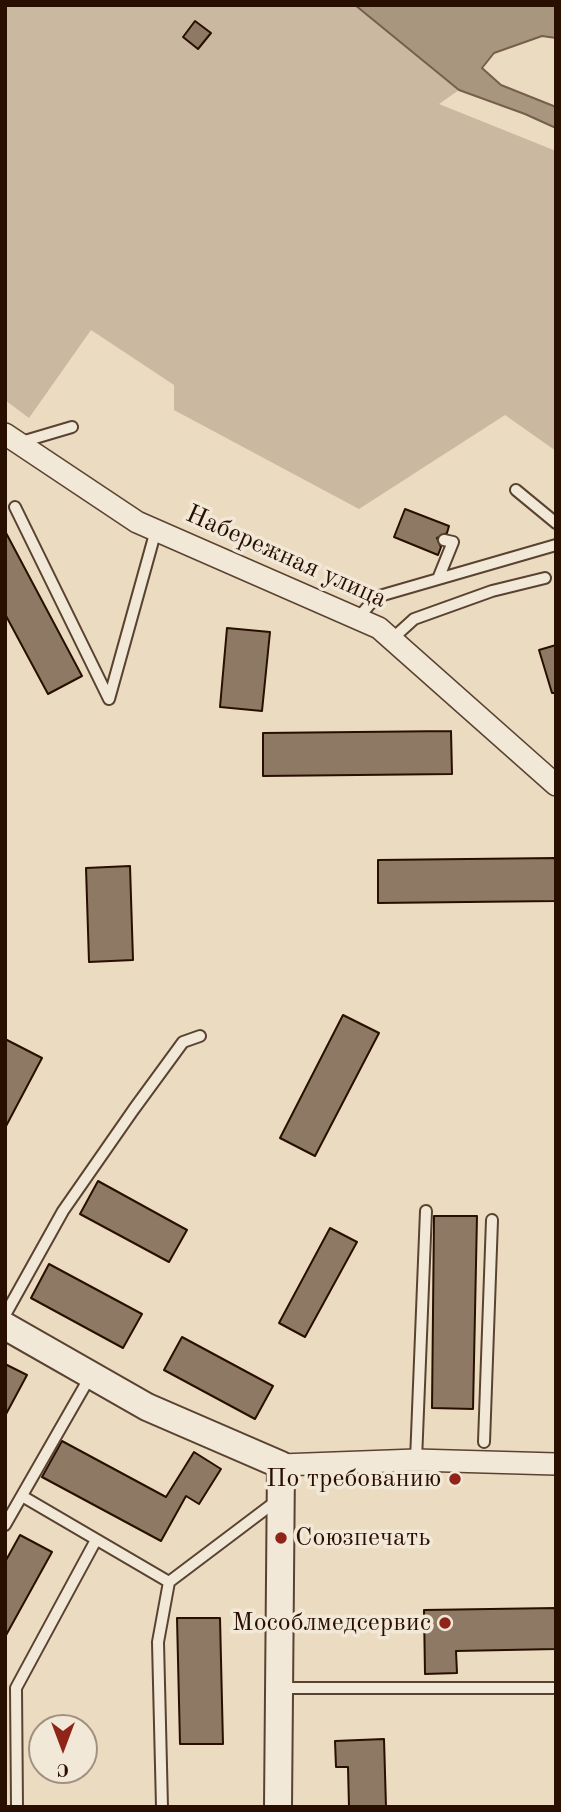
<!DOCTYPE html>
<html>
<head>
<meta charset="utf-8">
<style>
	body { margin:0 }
	#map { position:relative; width:561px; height:1812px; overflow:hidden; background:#ebdbc1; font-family:"Old Standard TT",serif }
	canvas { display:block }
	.frame { position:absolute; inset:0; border:7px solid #290f00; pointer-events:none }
	.north { position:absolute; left:28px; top:1714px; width:70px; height:70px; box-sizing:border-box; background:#f2e8d7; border:2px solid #a29181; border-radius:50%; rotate:180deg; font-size:19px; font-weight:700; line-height:28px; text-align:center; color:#290f00 }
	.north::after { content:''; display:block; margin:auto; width:24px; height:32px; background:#8f2418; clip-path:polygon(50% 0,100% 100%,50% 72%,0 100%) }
</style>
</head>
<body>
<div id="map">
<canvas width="561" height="1812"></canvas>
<div class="frame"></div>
<div class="north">С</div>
</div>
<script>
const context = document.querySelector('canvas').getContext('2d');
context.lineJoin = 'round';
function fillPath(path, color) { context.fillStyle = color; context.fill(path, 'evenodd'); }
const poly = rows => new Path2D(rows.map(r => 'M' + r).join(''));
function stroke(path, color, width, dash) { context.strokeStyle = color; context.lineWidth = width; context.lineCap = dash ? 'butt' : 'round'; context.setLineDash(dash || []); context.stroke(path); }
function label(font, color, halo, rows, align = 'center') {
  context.font = font + ' "Old Standard TT",serif'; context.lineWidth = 7; context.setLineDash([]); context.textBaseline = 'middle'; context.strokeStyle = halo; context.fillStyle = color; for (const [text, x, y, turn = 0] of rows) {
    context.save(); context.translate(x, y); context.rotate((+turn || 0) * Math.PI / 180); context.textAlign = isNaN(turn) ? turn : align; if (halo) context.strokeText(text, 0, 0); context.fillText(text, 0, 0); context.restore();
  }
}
fillPath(poly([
	[5,5,355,5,459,90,439,104,556,151,556,451,505,415,359,509,174,410,174,385,91,330,29,418,5,400]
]), '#cab8a0');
const water = poly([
	[355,5,556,5,556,38,542,36,494,53,482,68,501,85,556,107,556,128,525,114,459,90,355,5]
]);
fillPath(water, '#a9967f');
stroke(water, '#76604c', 2);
const building = poly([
	[195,21,211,33,198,49,183,37,195,21],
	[405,509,449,526,447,533,437,538,441,547,438,555,394,537,405,509],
	[5,531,82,676,48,694,5,614,5,531],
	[227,628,270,632,262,711,220,707,227,628],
	[556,645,556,693,552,693,539,650,556,645],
	[451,731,452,774,263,776,263,733,451,731],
	[556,858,556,901,378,903,378,860,556,858],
	[130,866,133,960,89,962,86,868,130,866],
	[343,1015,379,1033,315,1156,280,1138,343,1015],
	[5,1039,42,1058,5,1128,5,1039],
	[98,1181,187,1230,169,1262,80,1214,98,1181],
	[434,1216,477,1216,473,1409,432,1408,434,1216],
	[330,1228,357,1242,305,1337,279,1323,330,1228],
	[49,1264,142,1314,123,1348,31,1298,49,1264],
	[182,1337,273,1386,255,1419,164,1370,182,1337],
	[5,1364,27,1375,5,1416,5,1364],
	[62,1441,166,1497,194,1452,221,1469,199,1504,186,1496,161,1541,42,1477,62,1441],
	[20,1535,52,1552,5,1637,5,1562,20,1535],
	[556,1608,556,1649,456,1651,457,1673,425,1674,424,1610,556,1608],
	[177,1618,220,1618,223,1744,180,1744,177,1618],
	[384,1739,386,1807,349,1807,348,1767,336,1767,335,1741,384,1739]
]);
fillPath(building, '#8e7964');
stroke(building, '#290f00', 2);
const service = poly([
	[18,443,72,427],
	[516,490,556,523],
	[15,507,109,699],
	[438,579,453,542,444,540],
	[359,617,376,597,556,545],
	[392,639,414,619,492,591,545,578],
	[109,699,156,530],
	[5,1315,63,1211,134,1109,183,1042,200,1036],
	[484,1442,492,1220],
	[416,1460,426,1211],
	[22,1496,169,1582],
	[5,1525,91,1375],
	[279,1688,556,1688],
	[17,1807,16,1688,96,1540],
	[162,1807,158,1642,169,1582,279,1499]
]);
const minor = poly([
	[5,434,137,522,379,628,556,785],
	[281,1465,416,1460,556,1464]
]);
const tertiary = poly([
	[5,1326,147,1407,281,1465,278,1807]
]);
stroke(service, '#5a4230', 14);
stroke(minor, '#5a4230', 24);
stroke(tertiary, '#5a4230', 30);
stroke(service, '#f2e8d7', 10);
stroke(minor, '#f2e8d7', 21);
stroke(tertiary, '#f2e8d7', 26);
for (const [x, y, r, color] of [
	[455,1479,7,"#8f2418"],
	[281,1538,7,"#8f2418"],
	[445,1623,7,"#8f2418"]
]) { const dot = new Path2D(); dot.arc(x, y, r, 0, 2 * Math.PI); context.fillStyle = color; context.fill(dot); stroke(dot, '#f2e8d7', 2.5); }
label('26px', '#290f00', '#f2e8d7', [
	["Набережная улица",286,557,24]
]);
label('26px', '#290f00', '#f2e8d7', [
	["По требованию",441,1479],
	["Союзпечать",295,1538,"left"],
	["Мособлмедсервис",431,1623]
], 'right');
</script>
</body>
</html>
